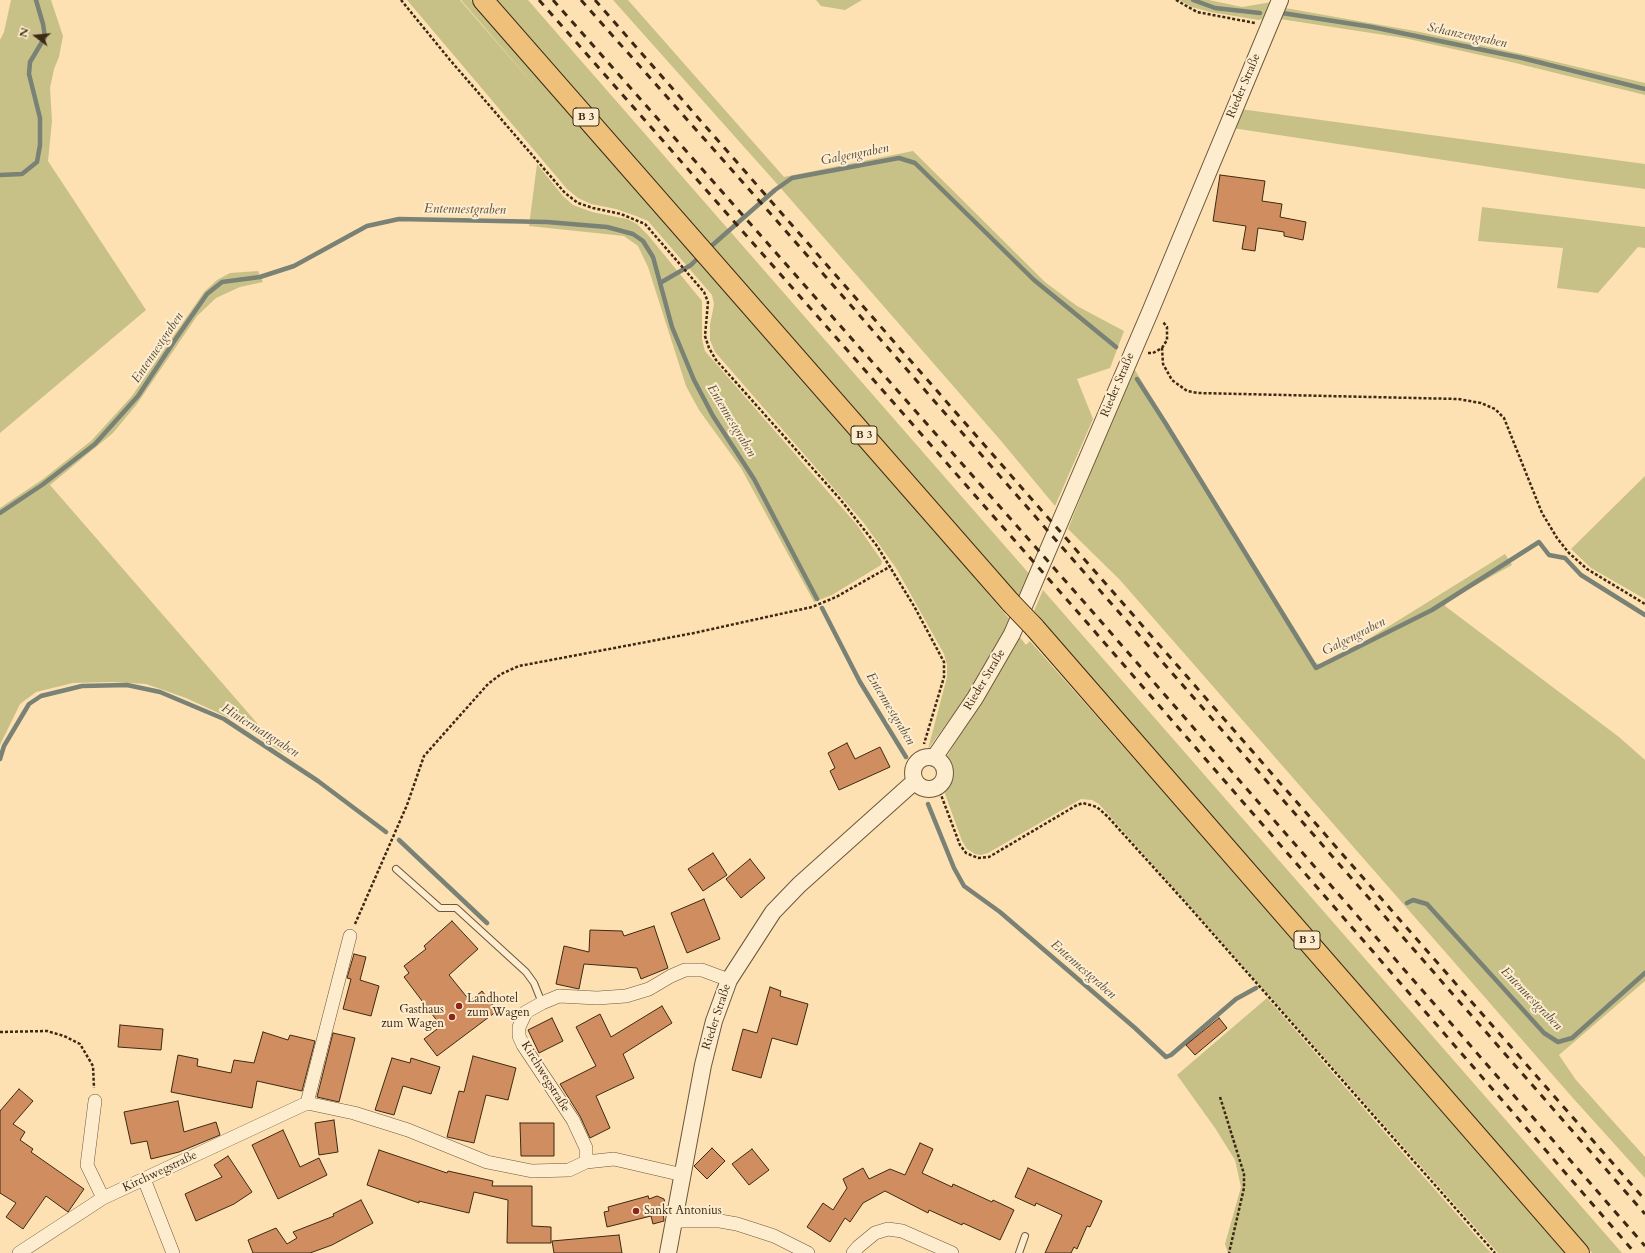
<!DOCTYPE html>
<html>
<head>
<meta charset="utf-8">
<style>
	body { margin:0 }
	#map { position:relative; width:1645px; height:1253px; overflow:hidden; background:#fde1b3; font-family:Cardo,serif }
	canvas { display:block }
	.north { position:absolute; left:16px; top:16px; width:40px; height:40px; -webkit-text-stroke:3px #feecce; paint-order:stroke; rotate:286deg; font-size:11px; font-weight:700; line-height:16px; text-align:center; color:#3d2913 }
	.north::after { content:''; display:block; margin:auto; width:14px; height:18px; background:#3d2913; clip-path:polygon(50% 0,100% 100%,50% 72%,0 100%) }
</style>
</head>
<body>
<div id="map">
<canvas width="1645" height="1253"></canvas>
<div class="north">N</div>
</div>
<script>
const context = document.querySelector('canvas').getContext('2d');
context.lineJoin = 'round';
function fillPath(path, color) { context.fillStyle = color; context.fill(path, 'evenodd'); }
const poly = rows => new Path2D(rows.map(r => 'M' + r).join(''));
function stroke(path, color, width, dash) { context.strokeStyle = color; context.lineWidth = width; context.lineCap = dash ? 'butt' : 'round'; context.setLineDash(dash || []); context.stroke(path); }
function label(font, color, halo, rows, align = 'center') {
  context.font = font + ' Cardo,serif'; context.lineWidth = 4; context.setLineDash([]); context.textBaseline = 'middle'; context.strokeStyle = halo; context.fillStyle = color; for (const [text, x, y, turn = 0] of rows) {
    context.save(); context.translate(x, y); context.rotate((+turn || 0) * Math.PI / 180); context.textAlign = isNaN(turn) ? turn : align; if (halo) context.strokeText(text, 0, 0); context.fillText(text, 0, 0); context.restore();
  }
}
fillPath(poly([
	[11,0,51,0,63,36,59,57,54,69,50,88,52,121,48,161,146,310,0,433,0,40,4,32],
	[407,0,460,0,546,99,461,0,471,0,802,381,946,544,1012,622,984,672,928,749,947,677,947,665,944,654,896,568,863,522,715,352,710,340,710,325,714,304,712,295,648,221,636,216,616,209,591,204,578,198,567,189],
	[496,0,528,0,1032,577,1021,598],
	[613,0,628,0,784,177,913,151,1045,282,1077,306,1124,331,1110,368,1077,379,1093,419,1055,506,1002,442,778,185],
	[816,0,862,0,845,10,821,6],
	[1179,0,1209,0,1242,7,1272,2,1265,18,1259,20,1210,12,1192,7],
	[1285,8,1415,31,1540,58,1645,83,1645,95,1507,61,1404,38,1280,19],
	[1240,109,1645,164,1645,189,1570,179,1232,128],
	[537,164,563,196,573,205,592,212,627,219,637,224,648,235,702,301,702,339,705,351,857,525,882,561,881,565,832,595,814,602,741,468,699,410,686,386,648,267,638,246,624,236,529,226],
	[1482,207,1645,227,1645,248,1638,247,1598,293,1557,288,1563,248,1478,241],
	[258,271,263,282,240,287,216,298,197,316,137,404,113,433,50,485,283,753,238,722,186,698,146,684,112,682,73,683,36,692,20,704,0,745,0,508,43,479,91,441,132,396,204,292,217,280,230,273],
	[1133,367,1316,663,1325,666,1505,554,1512,565,1447,601,1445,606,1619,737,1645,760,1645,981,1559,1055,1576,1080,1645,1157,1645,1178,1572,1097,1120,580,1068,529],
	[1645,476,1645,599,1591,568,1571,549],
	[1043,590,1456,1063,1622,1253,1592,1253,1212,820,1034,611],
	[1019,636,1026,645,1030,641,1159,787,1566,1253,1498,1253,1099,804,1092,800,1081,799,988,853,981,855,975,854,967,849,962,841,944,791,949,784,952,776,951,767,946,758],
	[1267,998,1408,1159,1491,1253,1228,1253,1225,1244,1241,1187,1235,1160,1215,1128,1177,1075]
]), '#c7c188');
stroke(poly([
	[1193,0,1215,8,1260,13],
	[1282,13,1372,27,1522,58,1645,89],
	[0,175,22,174,37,162,40,145,40,118,29,74,30,62,45,37,43,24,36,0],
	[708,249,775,190,792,178,899,158,915,163,1034,280,1116,347],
	[660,283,691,265,701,255],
	[1137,379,1166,424,1316,668,1432,610,1539,542,1549,555,1565,558,1581,575,1645,615],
	[0,513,42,485,95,444,138,396,177,337,207,294,222,282,260,277,294,266,367,226,399,219,547,222,607,227,633,234,643,241,653,257,672,327,694,380,713,416,754,479,817,599],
	[822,608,860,682,906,757],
	[0,759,4,746,29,704,41,696,82,686,127,685,160,692,224,719,318,781,386,832],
	[928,804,954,868,964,886,1000,912,1135,1028,1166,1057,1171,1055,1236,999,1256,988],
	[399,840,487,923],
	[1407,903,1413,900,1427,904,1544,1033,1558,1042,1572,1038,1645,973]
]), '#7a8175', 4.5);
const building = poly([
	[1220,175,1265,181,1262,201,1282,204,1280,217,1306,222,1303,240,1284,236,1284,232,1258,228,1255,251,1242,249,1246,226,1213,221,1220,175],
	[847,743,855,759,880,747,890,767,839,790,830,771,835,768,828,753,847,743],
	[713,853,727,875,703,891,688,869,713,853],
	[750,859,765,878,741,898,726,879,750,859],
	[704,899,720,939,687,953,671,913,704,899],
	[452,921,478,949,449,975,470,1001,482,991,497,1011,437,1056,424,1039,441,1026,404,977,409,973,404,966,426,949,424,946,452,921],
	[654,926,668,968,641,979,637,968,584,964,579,989,556,984,564,946,589,952,590,930,622,931,624,936,654,926],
	[354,954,366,957,360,980,379,986,371,1016,343,1009,351,979,347,978,354,954],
	[770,987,781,991,780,996,808,1004,797,1045,772,1038,761,1078,732,1070,743,1029,757,1033,770,987],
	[662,1006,672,1023,623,1054,634,1078,596,1096,610,1128,590,1138,580,1116,560,1084,596,1066,576,1027,600,1014,611,1037,662,1006],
	[552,1018,563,1041,539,1053,528,1030,552,1018],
	[1219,1018,1227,1028,1195,1055,1186,1045,1219,1018],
	[120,1025,163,1029,161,1050,118,1047,120,1025],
	[263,1032,288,1040,290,1035,315,1041,302,1091,257,1081,252,1108,171,1092,178,1055,198,1059,197,1066,231,1073,234,1060,254,1063,263,1032],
	[333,1033,355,1038,339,1102,317,1097,333,1033],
	[473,1056,516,1068,508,1100,486,1095,474,1143,447,1137,459,1091,464,1092,473,1056],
	[392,1058,410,1063,411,1058,440,1067,431,1094,403,1086,394,1115,375,1110,392,1058],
	[19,1089,33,1101,13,1124,25,1132,20,1140,33,1149,31,1152,84,1189,68,1212,46,1196,23,1229,6,1217,16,1203,0,1193,0,1111,19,1089],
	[178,1101,184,1132,216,1122,220,1135,179,1152,151,1159,147,1141,131,1144,124,1112,178,1101],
	[334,1120,338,1152,319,1155,315,1123,334,1120],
	[520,1123,554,1123,554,1156,521,1156,520,1123],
	[283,1130,300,1167,319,1158,327,1175,278,1199,252,1145,283,1130],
	[920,1143,933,1149,922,1173,952,1187,953,1184,992,1202,993,1200,1014,1210,1000,1240,963,1223,962,1225,929,1210,928,1213,885,1191,863,1203,850,1222,845,1218,830,1242,807,1227,823,1203,833,1210,847,1188,843,1179,863,1168,869,1179,890,1169,905,1175,920,1143],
	[712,1148,725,1161,707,1179,694,1166,712,1148],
	[752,1149,769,1170,749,1185,732,1164,752,1149],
	[379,1150,447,1173,448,1171,493,1181,492,1186,532,1186,532,1226,551,1227,551,1243,507,1243,508,1200,474,1192,469,1213,419,1201,419,1203,367,1185,379,1150],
	[228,1156,252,1192,234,1204,196,1221,185,1194,222,1177,214,1165,228,1156],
	[1028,1168,1102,1201,1090,1227,1087,1226,1077,1249,1074,1247,1071,1253,1045,1253,1062,1215,1036,1203,1035,1206,1015,1197,1028,1168],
	[648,1196,649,1199,657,1196,664,1199,666,1207,663,1210,664,1221,653,1224,651,1216,607,1227,604,1212,609,1211,608,1207,648,1196],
	[361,1200,373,1223,332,1245,310,1253,253,1253,248,1240,276,1228,287,1244,297,1238,293,1232,334,1216,333,1214,361,1200],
	[619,1235,622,1253,554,1253,552,1241,619,1235]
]);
fillPath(building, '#d08e60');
stroke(building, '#3d2913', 1);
const service = poly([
	[396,869,440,908,456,908,526,972,534,983,542,1003],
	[1019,1253,1025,1236]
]);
const minor = poly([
	[95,1101,87,1165,103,1198],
	[307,1103,350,936],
	[586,1162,586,1148,573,1120,523,1045,519,1036,519,1027,526,1012,542,1003,559,996,597,998,626,996,649,989,671,976,685,970,702,970,729,980],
	[144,1179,173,1253],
	[674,1221,720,1221,737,1224,774,1236,808,1253],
	[19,1253,103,1198,307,1103,354,1113,408,1130,487,1162,532,1171,569,1170,586,1162,614,1159,683,1175],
	[853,1253,858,1247,875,1233,888,1229,902,1231,952,1253]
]);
const tertiary = poly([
	'913 773a16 16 0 1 1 32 0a16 16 0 1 1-32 0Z',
	[934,758,975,698,1012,634,1150,312,1280,0],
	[668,1253,703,1065,714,1021,729,980,773,912,799,885,915,781]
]);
const primary = poly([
	[483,0,1011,603],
	[1034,627,1579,1253]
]);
stroke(service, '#6d573b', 8);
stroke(minor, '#6d573b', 14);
stroke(tertiary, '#6d573b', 18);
stroke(primary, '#3d2913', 22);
stroke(poly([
	[401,0,450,60,565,193,578,203,593,208,621,214,645,224,704,292,708,302,705,336,709,348,716,360,840,499,877,546,914,606,944,662,944,677,924,744],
	[1176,0,1197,12,1255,23],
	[1162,348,1167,340,1167,327,1163,322],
	[1148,353,1153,353,1162,348,1163,364,1172,380,1187,391,1198,393,1458,399,1481,403,1495,409,1504,418,1542,513,1557,538,1569,553,1587,569,1645,604],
	[938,787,960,845,966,853,978,858,989,857,1077,805,1083,803,1097,807,1108,817,1184,901,1495,1253],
	[355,924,407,805,424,756,488,684,501,674,519,666,694,633,812,607,836,597,891,566],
	[0,1032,47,1031,64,1036,80,1044,93,1066,94,1088],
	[1220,1097,1244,1174,1244,1188,1229,1253]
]), '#3d2913', 2.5, [3, 2]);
stroke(service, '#feecce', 6);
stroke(minor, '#feecce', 13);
stroke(tertiary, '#feecce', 16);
stroke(primary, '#eec07a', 20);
stroke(poly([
	[539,0,1076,610,1635,1253],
	[553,0,1084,602,1645,1246],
	[581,0,770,213,1645,1214],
	[595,0,1645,1200]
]), '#3d2913', 3, [7, 7]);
const primaryBridge = poly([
	[1011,603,1034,627]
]);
stroke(primaryBridge, '#3d2913', 22, []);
stroke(primaryBridge, '#eec07a', 20);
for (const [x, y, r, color] of [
	[459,1006,4,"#8f2418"],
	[452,1017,4,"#8f2418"],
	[636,1211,4,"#8f2418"]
]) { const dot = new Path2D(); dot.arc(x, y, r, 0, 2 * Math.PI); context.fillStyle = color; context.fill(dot); stroke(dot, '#feecce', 1.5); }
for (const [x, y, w] of [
	[586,117,26],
	[864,435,26],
	[1307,940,26]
]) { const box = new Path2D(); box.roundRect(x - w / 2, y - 9, w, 18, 3); context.fillStyle = '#feecce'; context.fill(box); stroke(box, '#3d2913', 1); }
label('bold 11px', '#3d2913', null, [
	["B 3",586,117],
	["B 3",864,435],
	["B 3",1307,940]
]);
label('12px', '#3d2913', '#feecce', [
	["Rieder Straße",1244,86,-67],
	["Rieder Straße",1118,385,-67],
	["Rieder Straße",985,680,-59],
	["Rieder Straße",717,1017,-72],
	["Kirchwegstraße",545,1077,58],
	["Kirchwegstraße",160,1172,-25]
]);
label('12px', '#3d2913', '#feecce', [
	["Landhotel",467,999],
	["zum Wagen",467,1013],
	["Gasthaus",444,1010,"right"],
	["zum Wagen",444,1024,"right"],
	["Sankt Antonius",644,1211]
], 'left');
label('italic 13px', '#564e3c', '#feecce', [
	["Schanzengraben",1467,36,12],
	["Galgengraben",855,155,-11],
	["Entennestgraben",465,210,1],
	["Entennestgraben",158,348,-56],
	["Entennestgraben",731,421,59],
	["Galgengraben",1354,637,-27],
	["Entennestgraben",890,709,59],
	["Hintermattgraben",260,731,32],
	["Entennestgraben",1083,970,41],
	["Entennestgraben",1531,999,46]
]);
</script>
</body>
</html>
